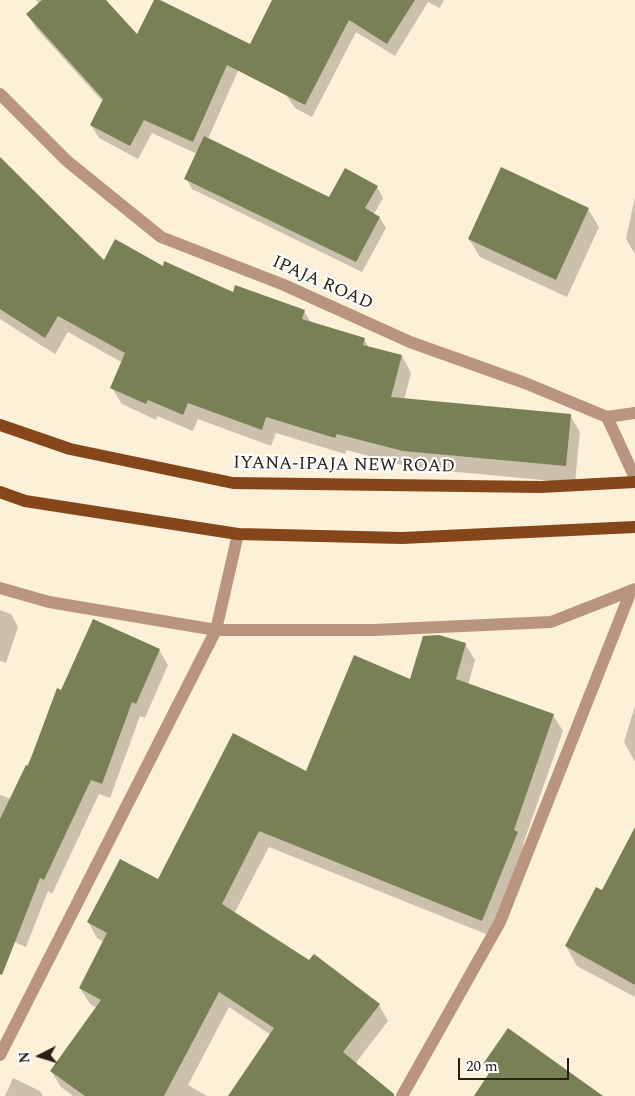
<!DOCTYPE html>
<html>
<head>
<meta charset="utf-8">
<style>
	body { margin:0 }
	#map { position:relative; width:635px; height:1096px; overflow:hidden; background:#fdf0d8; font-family:Spectral,serif }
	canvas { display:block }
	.north { position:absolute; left:15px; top:1031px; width:50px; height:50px; -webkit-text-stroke:4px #fff; paint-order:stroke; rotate:265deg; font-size:14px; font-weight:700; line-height:20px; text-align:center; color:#262015 }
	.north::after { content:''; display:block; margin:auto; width:18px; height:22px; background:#262015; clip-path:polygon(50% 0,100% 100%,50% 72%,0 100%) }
	.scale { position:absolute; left:458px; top:1058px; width:111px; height:22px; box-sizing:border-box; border:2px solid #262015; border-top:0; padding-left:6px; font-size:15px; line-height:18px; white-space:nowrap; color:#262015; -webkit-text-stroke:4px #fff; paint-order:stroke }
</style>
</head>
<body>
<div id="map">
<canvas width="635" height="1096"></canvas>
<div class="north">N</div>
<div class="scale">20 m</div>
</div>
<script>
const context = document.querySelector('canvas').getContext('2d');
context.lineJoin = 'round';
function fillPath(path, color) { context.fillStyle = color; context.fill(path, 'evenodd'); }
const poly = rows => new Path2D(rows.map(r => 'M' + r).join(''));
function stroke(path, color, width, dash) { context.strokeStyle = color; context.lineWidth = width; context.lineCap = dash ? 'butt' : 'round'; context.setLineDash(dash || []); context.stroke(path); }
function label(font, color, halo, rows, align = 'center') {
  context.font = font + ' Spectral,serif'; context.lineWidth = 4.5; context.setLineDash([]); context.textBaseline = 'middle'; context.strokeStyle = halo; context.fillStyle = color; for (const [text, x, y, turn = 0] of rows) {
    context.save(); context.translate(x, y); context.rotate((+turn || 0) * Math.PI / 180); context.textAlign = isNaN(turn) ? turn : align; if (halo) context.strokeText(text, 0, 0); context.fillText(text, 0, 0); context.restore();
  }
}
fillPath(poly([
	[36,0,105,0,137,36,245,55,208,139,330,198,377,187,383,198,374,214,380,218,386,228,362,272,192,189,186,178,197,154,152,133,138,159,99,138,91,125,103,102,36,28,28,15,39,4],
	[273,0,444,0,440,8,428,2,395,56,356,32,312,117,295,108,259,56],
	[0,159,104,262,163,268,233,293,304,311,311,323,364,339,369,348,402,356,411,373,404,400,570,415,580,432,575,483,414,468,346,450,345,454,276,433,271,446,198,419,193,431,157,416,156,420,122,404,112,388,123,363,68,332,55,354,0,319],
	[635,197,635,254,626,239],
	[588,209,599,227,567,297,480,257,469,239],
	[0,610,11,614,18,627,6,663,0,661],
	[465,644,475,660,468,685,553,715,563,731,523,844,526,849,491,936,269,847,234,914,379,1005,388,1021,355,1064,389,1096,230,1096,271,1035,229,1007,188,1085,207,1096,73,1096,61,1087,51,1071,97,1008,90,1004,80,988,104,942,97,938,88,922,158,881,307,773,411,681],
	[159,650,168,665,145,718,140,716,110,798,99,794,52,894,48,891,26,947,12,941,0,958,0,795,11,799,62,692],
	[635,706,635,762,624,742],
	[635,830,635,997,577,966,566,946,602,892],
	[13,1078,40,1091,43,1096,5,1096]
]), '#0003');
fillPath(poly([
	[42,0,106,0,137,34,154,0,160,0,250,44,272,0,415,0,387,44,349,20,305,105,227,65,193,142,144,120,130,146,90,125,103,99,26,14],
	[204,136,329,197,345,168,378,186,365,208,380,217,356,262,184,179],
	[0,157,104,260,115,239,163,266,164,261,233,292,235,285,305,310,302,319,365,338,363,345,402,355,391,397,571,414,566,466,403,451,337,434,335,438,266,417,262,430,188,403,183,415,148,400,146,404,110,388,125,353,58,316,45,338,0,309],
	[501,167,589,208,556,280,468,239],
	[93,619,160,649,136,704,132,702,102,784,91,780,44,880,40,878,2,975,0,974,0,819,26,765,28,766,57,688,61,690],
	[439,635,466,643,456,679,554,714,514,830,518,832,482,921,259,831,222,904,309,960,314,954,380,1004,343,1052,394,1094,394,1096,228,1096,274,1028,219,992,164,1096,85,1096,50,1071,101,1000,79,988,107,933,87,922,120,859,158,879,233,733,306,771,354,655,410,679,423,636],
	[635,827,635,985,565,946,596,887,602,890],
	[508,1028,603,1096,474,1096,491,1070,483,1064]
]), '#7a8056');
stroke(poly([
	[0,94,67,161,161,237,284,285,410,342,525,383,607,417,635,478],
	[607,417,635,413],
	[0,588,49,602,216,630,374,630,551,622,635,589],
	[0,1055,216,630,238,534],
	[402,1096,500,922,631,591]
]), '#b9957f', 12);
stroke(poly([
	[0,425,70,449,233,483,541,487,635,482],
	[0,492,25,501,238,534,402,538,635,527]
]), '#85471a', 12);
label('18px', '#262015', '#fff', [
	["IPAJA ROAD",322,284,24],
	["IYANA-IPAJA NEW ROAD",344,466,1]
]);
</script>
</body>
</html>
